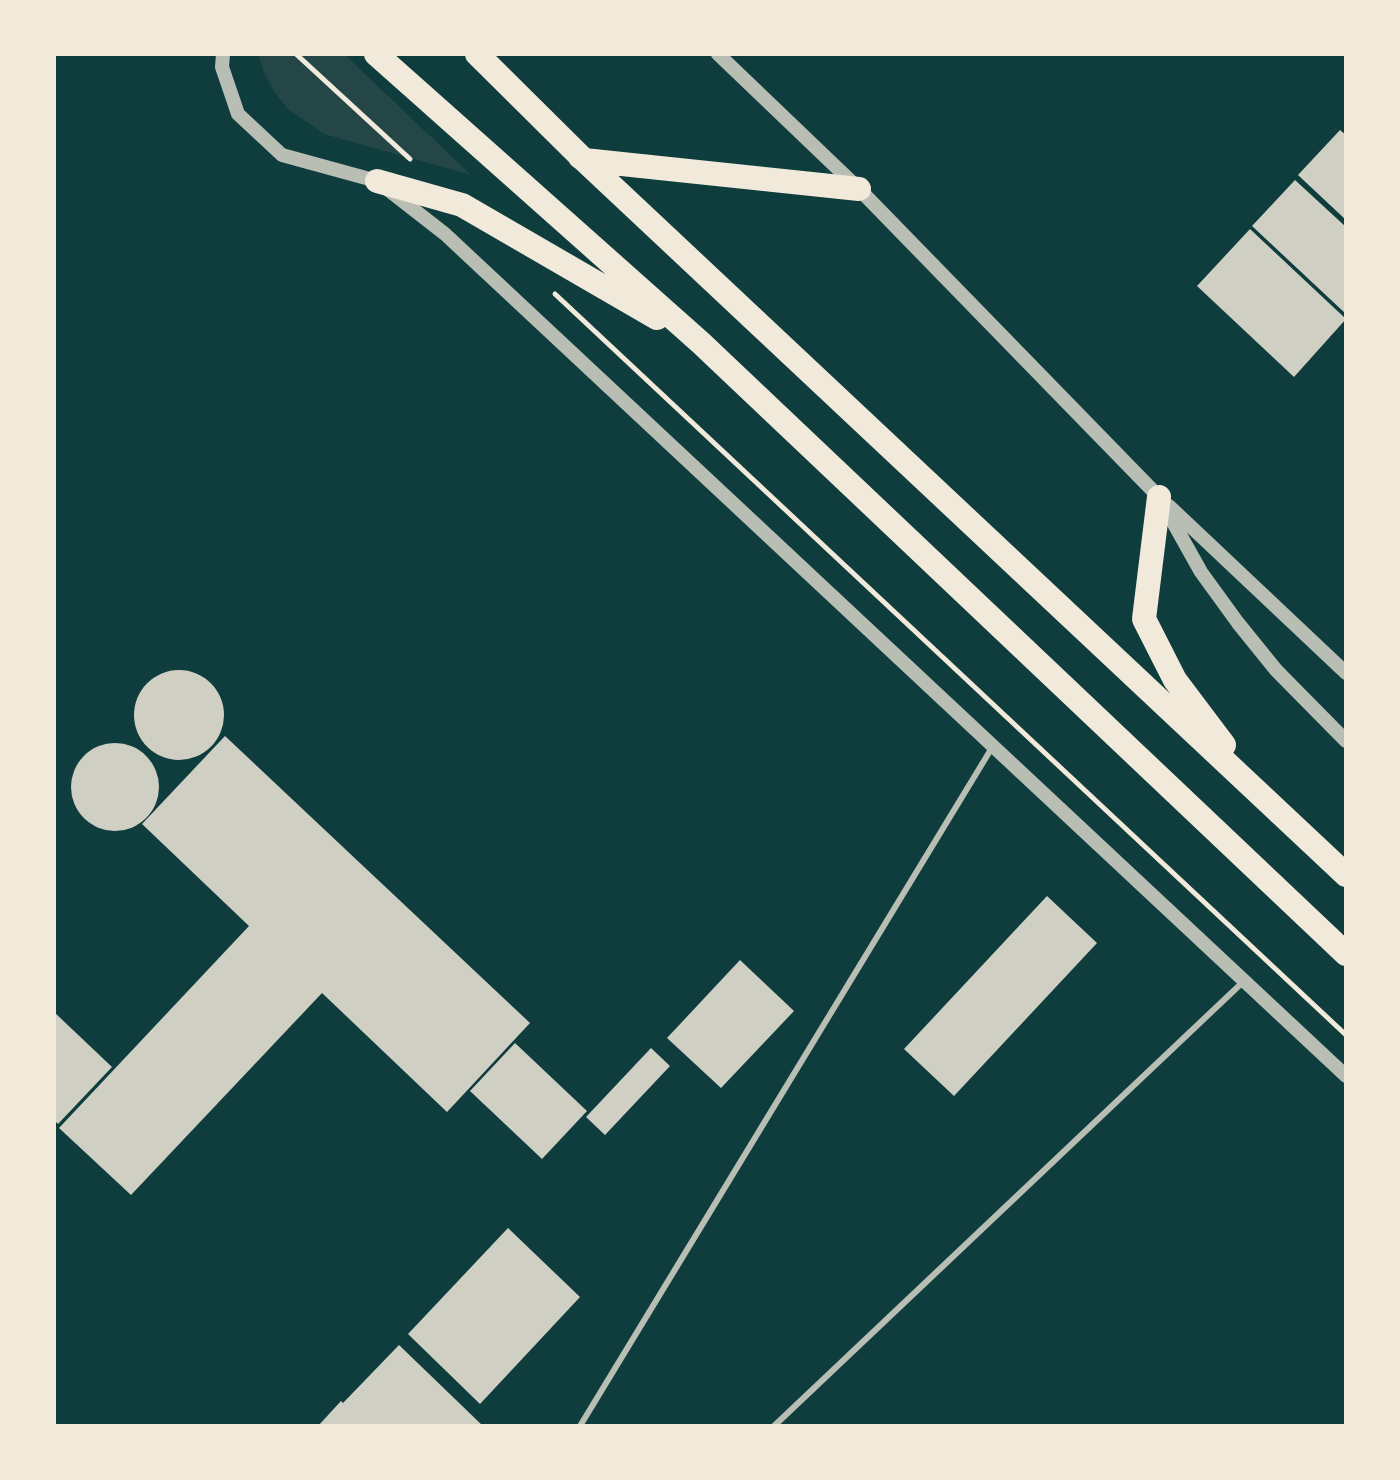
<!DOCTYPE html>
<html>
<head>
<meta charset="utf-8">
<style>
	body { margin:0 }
	#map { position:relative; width:1400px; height:1480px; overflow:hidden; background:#0f3d3e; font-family:"Noto Serif",serif }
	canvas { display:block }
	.frame { position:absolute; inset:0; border:56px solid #f1e9da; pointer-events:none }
</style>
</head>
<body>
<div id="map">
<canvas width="1400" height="1480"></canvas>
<div class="frame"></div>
</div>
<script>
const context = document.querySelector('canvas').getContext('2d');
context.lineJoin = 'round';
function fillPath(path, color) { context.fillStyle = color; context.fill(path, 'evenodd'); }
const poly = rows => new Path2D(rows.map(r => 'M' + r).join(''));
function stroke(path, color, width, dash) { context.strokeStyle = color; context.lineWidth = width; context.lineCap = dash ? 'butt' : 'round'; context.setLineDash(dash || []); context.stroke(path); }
fillPath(poly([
	[258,54,344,54,471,175,324,134,288,109,275,93,264,73]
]), '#244646');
fillPath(poly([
	[1340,130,1346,135,1346,220,1298,175],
	[1295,180,1346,227,1346,314,1252,226],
	[1250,229,1346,319,1294,377,1197,286],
	'134 715a45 45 0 1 1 90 0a45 45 0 1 1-90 0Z',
	[225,736,530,1023,447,1112,322,993,131,1195,59,1128,249,926,142,824],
	'71 787a44 44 0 1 1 88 0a44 44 0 1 1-88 0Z',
	[1047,896,1097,943,954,1096,904,1049],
	[740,960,794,1011,721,1088,667,1038],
	[54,1012,112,1067,58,1124,54,1120],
	[515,1043,587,1111,542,1159,470,1091],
	[651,1048,670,1066,605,1135,586,1117],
	[508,1228,580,1297,480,1404,408,1334],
	[399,1345,483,1426,318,1426,341,1401,343,1403]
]), '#cfcfc3');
stroke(poly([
	[296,54,410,159],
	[555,294,1346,1035]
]), '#f1e9da', 5);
stroke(poly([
	[580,1426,993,746],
	[774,1426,1244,981]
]), '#b8beb3', 6);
stroke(poly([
	[223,54,222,67,238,114,282,155,377,181,445,234,1346,1076],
	[718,54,859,189,1159,497,1201,572,1238,623,1276,670,1346,741],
	[1169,506,1346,673]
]), '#b8beb3', 14);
stroke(poly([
	[376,54,701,343,1346,954],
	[477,54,584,160,1346,875],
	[580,157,584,160,859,189],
	[377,181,462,205,657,318],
	[1159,497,1144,619,1175,680,1224,745]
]), '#f1e9da', 24);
</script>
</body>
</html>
